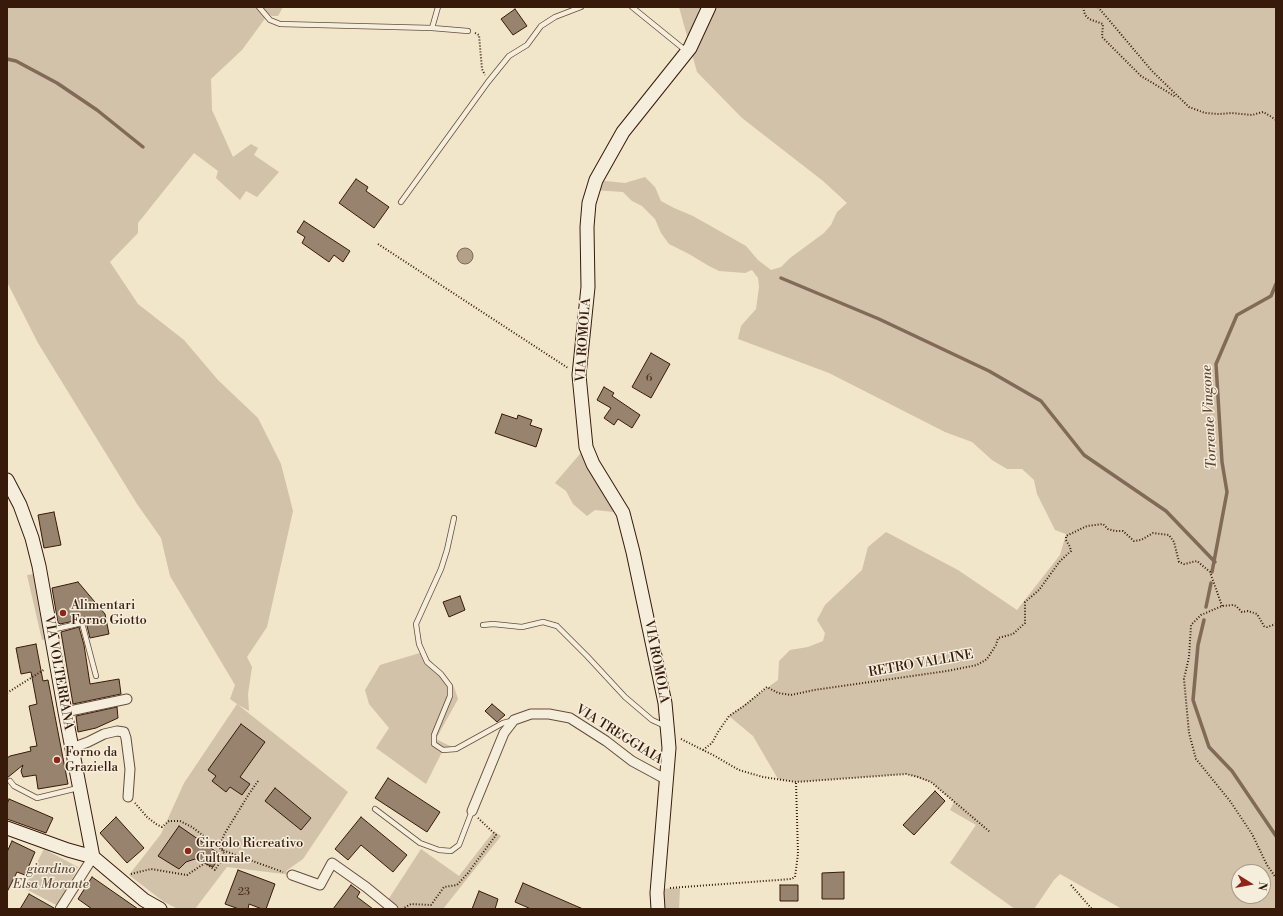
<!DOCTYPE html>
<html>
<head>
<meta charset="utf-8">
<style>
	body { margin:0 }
	#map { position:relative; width:1283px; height:916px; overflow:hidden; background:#f1e5ca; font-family:"Libre Bodoni",serif }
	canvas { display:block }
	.frame { position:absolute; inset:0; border:8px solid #371a0a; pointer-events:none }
	.north { position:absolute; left:1231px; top:864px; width:40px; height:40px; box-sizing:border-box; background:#f6eedd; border:1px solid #aa9989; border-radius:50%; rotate:101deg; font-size:11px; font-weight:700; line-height:16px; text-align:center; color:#371a0a }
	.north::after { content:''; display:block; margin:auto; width:14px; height:18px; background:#8f2418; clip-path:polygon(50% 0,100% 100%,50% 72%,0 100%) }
</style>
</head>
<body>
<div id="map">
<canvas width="1283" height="916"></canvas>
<div class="frame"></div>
<div class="north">N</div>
</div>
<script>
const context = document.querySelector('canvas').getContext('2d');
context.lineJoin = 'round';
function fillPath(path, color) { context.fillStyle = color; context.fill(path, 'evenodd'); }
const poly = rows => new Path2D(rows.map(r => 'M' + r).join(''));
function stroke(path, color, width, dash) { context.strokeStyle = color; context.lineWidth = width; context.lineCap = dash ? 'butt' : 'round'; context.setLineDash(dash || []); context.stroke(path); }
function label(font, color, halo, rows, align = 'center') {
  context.font = font + ' "Libre Bodoni",serif'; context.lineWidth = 3; context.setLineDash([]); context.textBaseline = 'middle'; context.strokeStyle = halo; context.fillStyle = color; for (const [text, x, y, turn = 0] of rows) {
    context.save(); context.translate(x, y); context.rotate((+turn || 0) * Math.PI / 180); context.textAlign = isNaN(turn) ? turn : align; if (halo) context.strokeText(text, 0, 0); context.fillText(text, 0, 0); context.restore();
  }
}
fillPath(poly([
	[7,7,283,7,278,16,272,16,267,14,264,20,242,50,211,79,212,110,233,157,251,144,258,148,254,155,279,172,257,197,246,191,240,200,216,178,218,171,194,153,138,223,138,233,110,262,138,304,184,340,218,380,258,418,281,464,293,511,267,627,247,657,252,667,248,694,249,711,237,704,348,792,303,859,286,871,292,875,227,867,195,909,178,909,164,902,129,875,161,834,184,783,237,704,230,699,235,685,170,576,161,538,137,504,38,343,7,282],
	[679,7,1276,7,1276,909,1122,909,1060,874,1054,880,1034,909,1015,909,950,863,976,825,950,810,954,802,931,782,906,774,796,782,778,779,753,736,729,716,778,680,779,661,790,650,808,647,823,641,825,633,817,620,825,605,862,570,868,547,886,532,958,570,1017,610,1060,555,1066,534,1055,530,1037,494,1034,480,1022,469,1007,469,992,460,972,442,945,432,829,373,738,339,741,326,756,309,759,287,758,278,752,270,745,273,719,271,709,266,689,254,669,244,661,233,655,219,642,206,632,201,623,192,593,190,596,180,625,183,645,177,655,187,661,201,674,208,693,216,746,246,758,260,771,270,781,267,790,258,824,233,831,225,837,212,847,203,823,181,742,118,697,72],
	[1239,872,1263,872,1263,896,1239,896],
	[586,447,623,513,595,510,587,516,573,504,566,491,555,483],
	[41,573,52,637,42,640,27,575],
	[423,652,454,687,458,699,436,739,456,749,443,750,426,784,376,748,389,728,369,704,365,690,380,665],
	[494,831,501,836,443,909,393,909,386,903,421,849,459,876],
	[44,849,78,867,58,906,24,888],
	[680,888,679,909,658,909,657,889]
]), '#d1c2a9');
const water = poly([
	'457 256a8 8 0 1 1 16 0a8 8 0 1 1-16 0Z'
]);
fillPath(water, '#b2a089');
stroke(water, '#816a56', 1);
stroke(poly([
	[7,59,16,61,57,83,97,110,143,147],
	[781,278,879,319,989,371,1041,401,1084,455,1166,511,1215,562],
	[1212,572,1227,492,1222,462,1216,364,1237,315,1271,296,1276,284],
	[1206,607,1211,583],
	[1204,620,1198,645,1193,700,1209,747,1232,771,1276,836]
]), '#816a56', 3.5);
const building = poly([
	[515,9,527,26,513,35,501,19,515,9],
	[356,179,368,187,366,191,389,207,374,228,339,203,356,179],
	[304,221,350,251,343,262,334,255,329,262,302,243,305,237,297,232,304,221],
	[651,353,670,364,651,398,632,387,651,353],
	[604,387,614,393,612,396,640,415,632,428,618,419,614,425,604,418,611,408,597,400,604,387],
	[502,414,517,419,518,415,532,420,530,425,542,429,536,447,495,433,502,414],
	[54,512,61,545,44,548,38,515,54,512],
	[78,582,105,614,109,634,90,638,86,622,83,619,60,624,59,623,58,623,52,588,78,582],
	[460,596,465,610,449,617,443,602,460,596],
	[79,627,84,645,90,684,119,679,121,694,73,704,61,632,79,627],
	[36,644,43,681,48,680,68,784,38,789,36,775,23,777,21,771,23,765,7,778,7,758,10,756,31,751,30,747,37,746,29,706,37,704,31,672,21,674,16,648,36,644],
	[492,704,505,715,497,722,485,711,492,704],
	[117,707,118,718,96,728,78,732,76,716,117,707],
	[241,724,265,742,240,777,250,784,242,795,230,787,226,792,212,781,216,776,208,770,241,724],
	[388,778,440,812,427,832,375,798,388,778],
	[275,788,311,818,301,830,265,801,275,788],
	[935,791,945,801,914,835,903,825,935,791],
	[9,799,53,818,46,833,7,819,7,804,9,799],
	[116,817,144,848,127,863,100,833,116,817],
	[361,817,407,855,393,872,361,845,348,860,335,849,361,817],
	[179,826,221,855,213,867,195,859,186,862,179,869,158,856,179,826],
	[12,841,35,852,25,875,17,872,7,892,7,852,12,841],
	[238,870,275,884,266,909,262,909,249,904,248,909,239,909,225,904,238,870],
	[844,872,844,899,822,899,822,873,844,872],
	[92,877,138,909,92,909,78,899,92,877],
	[523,883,583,909,531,909,515,902,523,883],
	[351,885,360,892,357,897,373,909,333,909,351,885],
	[780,885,798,885,798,901,780,901,780,885],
	[479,891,498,899,495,909,472,909,479,891],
	[29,894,54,908,54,909,20,909,29,894]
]);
fillPath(building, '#98846e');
stroke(building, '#371a0a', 1);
const lane = poly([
	[259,7,270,20,280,24,432,28,468,31],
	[632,7,685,50],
	[432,28,438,7],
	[401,202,488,82,509,56,527,45,541,26,555,17,581,7],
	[454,518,447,550,441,569,416,624,419,644,427,662,441,674,450,686,450,696,434,735,434,744,443,750,456,749,503,723,511,721],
	[483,625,493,624,522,627,543,622,557,626,587,656,625,697,652,720,665,726],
	[51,630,82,623,96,676],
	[10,781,14,786,37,798,78,788],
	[375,809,420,843,439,850,451,851,459,845,472,811]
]);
const street = poly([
	[65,712,127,699],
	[72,748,88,742,104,734,117,731,124,732,126,738,130,769,128,797],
	[472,811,504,733,514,720,531,714,549,714,570,718,606,741,632,761,667,780],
	[292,875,320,885,332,863,366,887,393,909],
	[60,909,93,857]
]);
const secondary = poly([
	[7,480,20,505,32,538,39,566,65,712,93,857,144,900,160,909],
	[7,828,68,850,93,857],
	[658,909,657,893,669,748,668,736,665,703,633,552,623,513,593,464,586,447,579,375,588,287,587,227,589,203,596,180,623,132,690,48,709,7]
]);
stroke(lane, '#664d3a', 6);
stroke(street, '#664d3a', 11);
stroke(secondary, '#371a0a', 15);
stroke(poly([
	[1083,7,1085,15,1089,19,1103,24,1102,37,1141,76,1176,97],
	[1098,7,1152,71,1189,107,1205,113,1219,114,1232,113,1252,115,1263,112,1270,116,1276,120],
	[475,33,479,35,482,69,485,75],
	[378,244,568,368],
	[1276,624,1267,627,1264,626,1257,614,1248,611,1242,612,1236,606,1233,605,1222,606,1201,615,1191,625,1189,657,1184,679,1189,733,1196,759,1230,801,1252,834,1267,865,1276,878],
	[7,693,45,669],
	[681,739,715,756,739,770,763,777,796,782,906,774,918,777,931,782,990,832],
	[703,750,712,743,718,732,729,716,744,706,767,687,778,693,791,695,814,690,947,671,977,665,987,659,996,645,998,638,1013,634,1025,623,1025,602,1039,590,1060,561,1071,551,1070,547,1066,540,1066,536,1087,526,1103,524,1108,529,1115,531,1123,531,1134,541,1141,540,1153,533,1169,535,1174,542,1179,562,1184,564,1197,561,1210,572,1222,606],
	[258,781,249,794,225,833,221,842,222,850,283,872],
	[131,874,151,869,187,875,205,863,215,870,225,855,222,850,192,827,180,821,169,821,162,827,156,824,147,817,135,803],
	[1071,885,1092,909],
	[670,888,791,879,795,877,798,854,796,782],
	[402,909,411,904,431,905,444,887,457,885,468,873,496,835,478,818]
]), '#371a0a', 2, [1, 2]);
stroke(lane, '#f6eedd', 4.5);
stroke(street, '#f6eedd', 9);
stroke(secondary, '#f6eedd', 13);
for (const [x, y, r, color] of [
	[63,613,4,"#8f2418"],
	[57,760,4,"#8f2418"],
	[188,851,4,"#8f2418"]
]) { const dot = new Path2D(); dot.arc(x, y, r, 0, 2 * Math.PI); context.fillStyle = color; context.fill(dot); stroke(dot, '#f6eedd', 1.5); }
label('11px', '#4f3423', null, [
	["6",649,378],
	["23",244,892]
]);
label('13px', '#371a0a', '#f6eedd', [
	["VIA ROMOLA",584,340,-86],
	["VIA ROMOLA",656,662,79],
	["RETRO VALLINE",921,664,-10],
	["VIA VOLTERRANA",58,673,80],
	["VIA TREGGIAIA",619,735,32]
]);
label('13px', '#371a0a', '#f6eedd', [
	["Alimentari",71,606],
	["Forno Giotto",71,621],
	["Forno da",65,753],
	["Graziella",65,768],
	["Circolo Ricreativo",196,844],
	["Culturale",196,859]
], 'left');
label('italic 13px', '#654c3a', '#f6eedd', [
	["giardino",51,870],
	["Elsa Morante",51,885]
]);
label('italic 14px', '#624936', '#f6eedd', [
	["Torrente Vingone",1210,417,-93]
]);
</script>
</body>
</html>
